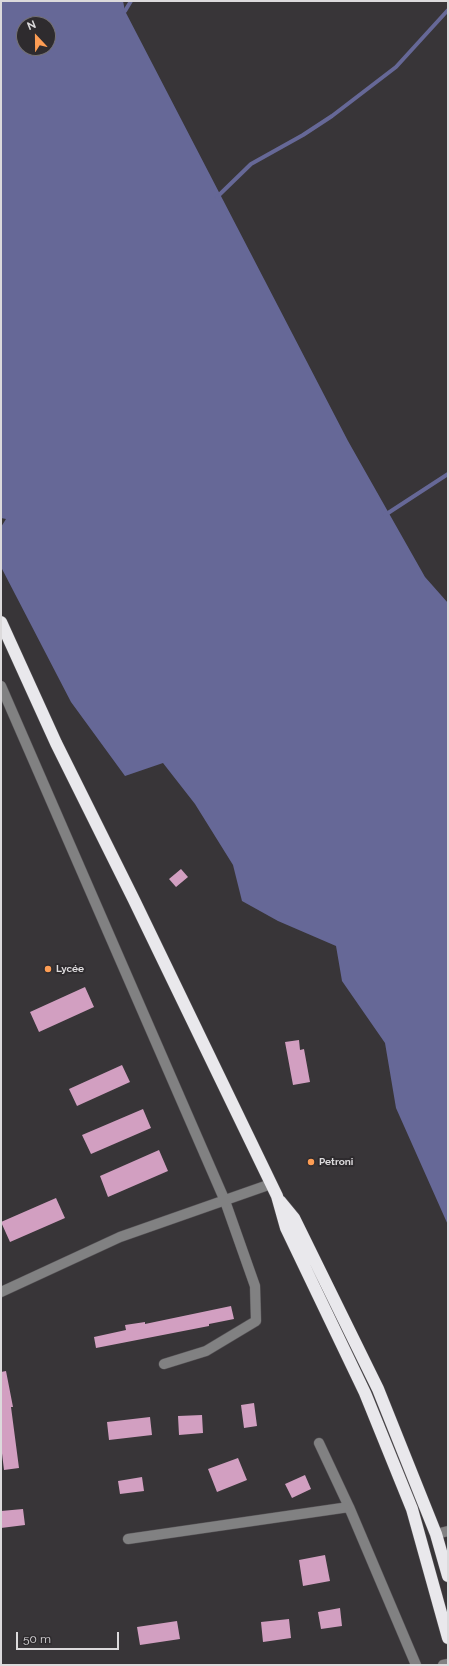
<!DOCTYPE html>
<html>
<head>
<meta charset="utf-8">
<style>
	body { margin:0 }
	#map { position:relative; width:449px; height:1666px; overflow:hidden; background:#383538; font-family:Raleway,sans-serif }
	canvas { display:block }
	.frame { position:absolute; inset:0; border:2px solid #dcdadc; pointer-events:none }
	.north { position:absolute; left:16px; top:16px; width:40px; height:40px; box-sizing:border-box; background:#2e2b2e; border:1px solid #747174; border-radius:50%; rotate:338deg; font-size:11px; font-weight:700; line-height:16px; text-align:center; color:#dcdadc }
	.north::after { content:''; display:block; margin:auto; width:14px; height:18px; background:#fd9d54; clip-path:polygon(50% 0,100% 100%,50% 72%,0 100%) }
	.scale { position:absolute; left:16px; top:1632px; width:103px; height:18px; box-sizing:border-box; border:2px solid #dcdadc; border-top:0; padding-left:5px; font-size:12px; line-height:14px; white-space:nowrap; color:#dcdadc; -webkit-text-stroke:3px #2e2b2e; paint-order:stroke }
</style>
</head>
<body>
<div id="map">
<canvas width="449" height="1666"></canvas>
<div class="frame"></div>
<div class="north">N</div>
<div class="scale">50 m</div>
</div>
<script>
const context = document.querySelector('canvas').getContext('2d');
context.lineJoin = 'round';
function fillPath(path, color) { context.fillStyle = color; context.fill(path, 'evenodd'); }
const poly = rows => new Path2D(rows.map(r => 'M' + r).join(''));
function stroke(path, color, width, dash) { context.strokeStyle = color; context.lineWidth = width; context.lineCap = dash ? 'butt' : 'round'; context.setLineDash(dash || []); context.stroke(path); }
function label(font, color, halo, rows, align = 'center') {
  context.font = font + ' Raleway,sans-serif'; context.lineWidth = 4; context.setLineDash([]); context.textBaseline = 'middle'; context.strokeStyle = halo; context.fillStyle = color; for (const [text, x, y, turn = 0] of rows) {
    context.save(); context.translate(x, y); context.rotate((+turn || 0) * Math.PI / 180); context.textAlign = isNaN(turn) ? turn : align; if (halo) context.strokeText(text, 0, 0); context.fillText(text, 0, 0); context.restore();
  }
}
fillPath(poly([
	[1,1,123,1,125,11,348,441,425,577,448,603,448,1225,396,1108,385,1043,342,981,336,946,278,921,242,901,233,865,195,804,163,763,125,776,71,702,1,567,1,527,6,519,1,518],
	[24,24,48,24,48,48,24,48]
]), '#666897');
stroke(poly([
	[125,11,131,1],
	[217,197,251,164,303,135,332,116,396,67,448,10],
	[385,515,448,474]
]), '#666897', 4);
fillPath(poly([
	[181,869,188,877,176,887,169,879],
	[85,987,94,1007,39,1032,30,1012],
	[299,1040,300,1050,304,1049,310,1082,293,1085,285,1042],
	[122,1065,130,1082,77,1106,69,1089],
	[143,1109,151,1128,91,1154,82,1135],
	[159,1150,168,1171,108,1197,100,1176],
	[56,1198,65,1218,10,1242,1,1222],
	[231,1306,234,1319,209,1324,209,1326,96,1348,94,1337,126,1330,125,1325,145,1322,145,1324],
	[6,1371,13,1407,11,1407,19,1468,4,1470,1,1445,1,1372],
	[254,1403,257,1426,244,1428,241,1405],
	[202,1415,203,1433,179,1435,178,1416],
	[150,1417,152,1435,109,1440,107,1422],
	[238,1458,247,1480,217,1492,208,1469],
	[305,1475,311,1489,292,1498,285,1484],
	[142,1477,144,1491,120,1494,118,1481],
	[23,1509,25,1525,1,1528,1,1511],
	[325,1555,330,1581,303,1586,299,1560],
	[340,1608,342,1626,321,1629,318,1612],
	[289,1619,291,1638,263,1642,261,1622],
	[177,1621,180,1639,140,1645,137,1627]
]), '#d29fc1');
const minor = poly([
	[1,686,225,1201,255,1286,256,1321,206,1351,164,1364],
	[1,1292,120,1237,271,1184],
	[319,1443,349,1507,416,1665],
	[436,1534,448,1531],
	[128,1539,349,1507],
	[443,1665,448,1664]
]);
const highway = poly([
	[1,622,56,743,134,900,277,1196,286,1228,365,1393,412,1509,448,1638],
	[280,1201,294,1218,378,1389,436,1534,448,1576]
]);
stroke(minor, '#565356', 11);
stroke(highway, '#565356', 13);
stroke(minor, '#818182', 10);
stroke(highway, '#e9e8ec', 12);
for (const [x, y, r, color] of [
	[48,969,4,"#fd9d54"],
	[311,1162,4,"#fd9d54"]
]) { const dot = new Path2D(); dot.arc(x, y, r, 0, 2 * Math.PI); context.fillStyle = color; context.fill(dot); stroke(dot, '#2e2b2e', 1.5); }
label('bold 10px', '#dcdadc', '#2e2b2e', [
	["Lycée",56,969],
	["Petroni",319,1162]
], 'left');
</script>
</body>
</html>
